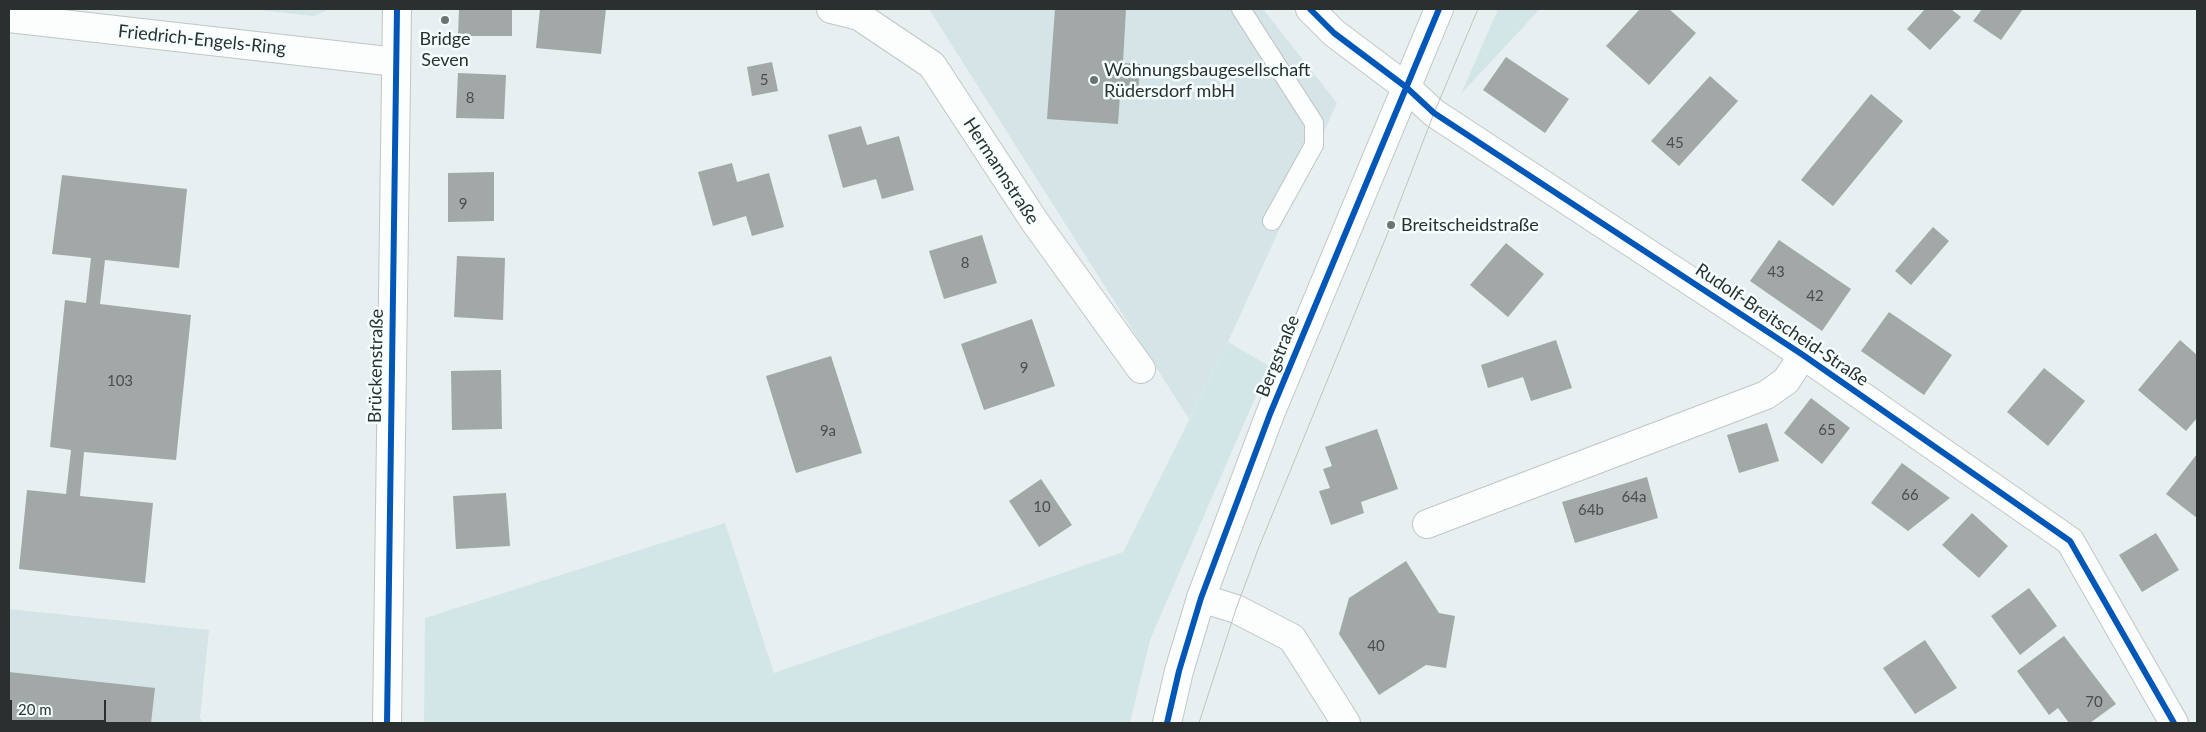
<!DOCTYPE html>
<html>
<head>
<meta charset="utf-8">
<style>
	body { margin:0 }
	#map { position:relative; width:2206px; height:732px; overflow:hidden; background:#e8eff0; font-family:Lato,sans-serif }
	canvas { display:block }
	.frame { position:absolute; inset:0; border:10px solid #2a3030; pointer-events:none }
	.scale { position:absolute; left:10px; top:700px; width:96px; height:22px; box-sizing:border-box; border:2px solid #2a3030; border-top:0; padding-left:6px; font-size:15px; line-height:18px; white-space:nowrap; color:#2a3030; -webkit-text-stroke:4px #f6feff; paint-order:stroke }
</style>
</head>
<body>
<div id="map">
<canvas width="2206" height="732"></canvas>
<div class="frame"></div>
<div class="scale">20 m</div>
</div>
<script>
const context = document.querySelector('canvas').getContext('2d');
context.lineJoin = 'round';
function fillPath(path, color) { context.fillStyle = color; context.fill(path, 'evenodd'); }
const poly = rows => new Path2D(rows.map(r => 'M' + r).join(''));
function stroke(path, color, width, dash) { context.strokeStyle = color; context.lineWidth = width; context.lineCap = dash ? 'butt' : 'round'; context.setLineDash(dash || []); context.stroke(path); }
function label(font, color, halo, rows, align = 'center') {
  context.font = font + ' Lato,sans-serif'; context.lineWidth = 5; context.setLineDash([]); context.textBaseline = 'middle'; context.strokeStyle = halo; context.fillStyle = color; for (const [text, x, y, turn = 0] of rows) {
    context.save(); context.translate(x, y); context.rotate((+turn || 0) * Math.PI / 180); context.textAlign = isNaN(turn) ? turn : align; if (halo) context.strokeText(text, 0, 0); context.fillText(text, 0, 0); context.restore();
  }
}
fillPath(poly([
	[929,9,1263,9,1337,103,1228,342,1189,419],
	[9,609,209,630,200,717,203,723,9,723]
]), '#d5e4e6');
fillPath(poly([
	[250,9,330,9,314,16],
	[1498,9,1540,9,1461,94],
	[1228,342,1269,366,1150,640,1130,723,424,723,425,618,725,523,774,673,1123,552]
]), '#d2e6e8');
fillPath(poly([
	[459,9,512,9,512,36,458,36],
	[540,9,606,9,601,54,536,48],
	[1055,9,1126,9,1123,63,1140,64,1138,96,1120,95,1118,124,1047,119],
	[1640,9,1669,9,1696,33,1649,85,1606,46],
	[1925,9,1951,9,1961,17,1930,50,1907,29],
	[1982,9,2023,9,2001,40,1973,21],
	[1506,57,1569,99,1545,133,1483,90],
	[772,62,778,91,752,96,747,67],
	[458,73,506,75,504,119,456,118],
	[1710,76,1738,101,1679,166,1651,141],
	[1871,94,1903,121,1833,206,1801,180],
	[861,126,867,145,899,136,914,190,882,199,876,179,843,188,828,135],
	[732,163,737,182,769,173,784,227,752,236,746,216,713,226,698,172],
	[494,172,494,221,448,222,448,173],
	[62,175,187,189,179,268,105,260,100,304,191,315,176,460,84,452,80,496,153,503,145,583,19,569,27,490,66,494,71,450,50,447,65,300,86,303,91,258,52,254],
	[1933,227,1949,241,1911,285,1895,271],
	[982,235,997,283,944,299,929,251],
	[1779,240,1851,289,1822,331,1750,281],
	[1506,243,1544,274,1508,317,1470,285],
	[457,256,505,258,503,320,454,317],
	[1889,312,1952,355,1924,395,1861,351],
	[1032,319,1055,386,984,410,961,344],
	[1556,340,1572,388,1531,401,1523,377,1488,388,1481,365],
	[2180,340,2197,355,2197,418,2186,431,2138,390],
	[831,356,862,453,796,473,766,376],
	[2044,368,2085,401,2048,446,2007,412],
	[501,370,502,429,452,430,451,371],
	[1811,398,1850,428,1822,464,1784,433],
	[1767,423,1779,461,1739,473,1727,435],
	[1377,429,1398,489,1361,502,1364,513,1331,525,1319,491,1330,488,1323,469,1332,466,1325,447],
	[2197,454,2197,518,2166,494],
	[1902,463,1950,498,1908,531,1871,503],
	[1647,477,1658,518,1575,543,1562,502],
	[1041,479,1072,525,1039,547,1009,501],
	[506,493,510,546,456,549,453,496],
	[1972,513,2008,546,1979,578,1942,545],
	[2156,533,2179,570,2142,592,2119,555],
	[1406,561,1439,613,1455,616,1446,668,1426,665,1379,695,1339,634,1349,598],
	[2029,588,2057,626,2020,655,1991,616],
	[2064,636,2116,704,2090,723,2069,723,2058,708,2049,715,2017,671],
	[1925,640,1957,688,1915,714,1883,668],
	[9,672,155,688,151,723,9,723]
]), '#a2a7a8');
const lane = poly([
	[1241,9,1314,123,1314,145,1272,221]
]);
const street = poly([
	[831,9,859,16,932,65,1035,222,1141,369],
	[9,18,396,62],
	[1406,87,1434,113,1803,355,2070,541,2174,723],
	[1427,524,1766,395,1786,381,1803,355],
	[1201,598,1236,609,1292,638,1346,723],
	[387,723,397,9]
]);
const secondary = poly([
	[1310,9,1334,33,1406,87],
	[1167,723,1179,671,1201,598,1270,414,1439,9]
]);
stroke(lane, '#c0c6c6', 20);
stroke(street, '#c0c6c6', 30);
stroke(secondary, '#c0c6c6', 30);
stroke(lane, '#fcfdfd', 18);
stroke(street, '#fcfdfd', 28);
stroke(secondary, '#fcfdfd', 28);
stroke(poly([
	[1199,723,1236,609,1259,547,1391,225,1434,113,1478,9]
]), '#bfc2c2', 1);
stroke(poly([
	[1310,9,1334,33,1406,87,1434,113,1803,355,2070,541,2174,723],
	[387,723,397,9],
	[1167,723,1179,671,1201,598,1270,414,1439,9]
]), '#0057b8', 6);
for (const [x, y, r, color] of [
	[445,20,5,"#6c7373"],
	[1094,80,5,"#6c7373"],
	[1391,225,5,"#6c7373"]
]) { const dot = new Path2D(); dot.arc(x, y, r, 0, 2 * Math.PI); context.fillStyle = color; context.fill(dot); stroke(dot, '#f6feff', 2); }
label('15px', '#484e4e', null, [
	["5",764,80],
	["8",470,98],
	["45",1675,143],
	["9",463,204],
	["8",965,263],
	["43",1776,272],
	["42",1815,296],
	["9",1024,368],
	["103",120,381],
	["65",1827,430],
	["9a",828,431],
	["66",1910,495],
	["64a",1634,497],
	["10",1042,507],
	["64b",1591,510],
	["40",1376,646],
	["70",2094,702]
]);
label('18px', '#2a3030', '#f6feff', [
	["Bridge",445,39,"center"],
	["Seven",445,60,"center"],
	["Wohnungsbaugesellschaft",1104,70],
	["Rüdersdorf mbH",1104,91],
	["Breitscheidstraße",1401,225]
], 'left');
label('18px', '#2a3030', '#f6feff', [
	["Friedrich-Engels-Ring",202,40,6],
	["Hermannstraße",1001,171,57],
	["Rudolf-Breitscheid-Straße",1782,325,34],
	["Bergstraße",1278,356,-68],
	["Brückenstraße",376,366,-89]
]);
</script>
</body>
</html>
